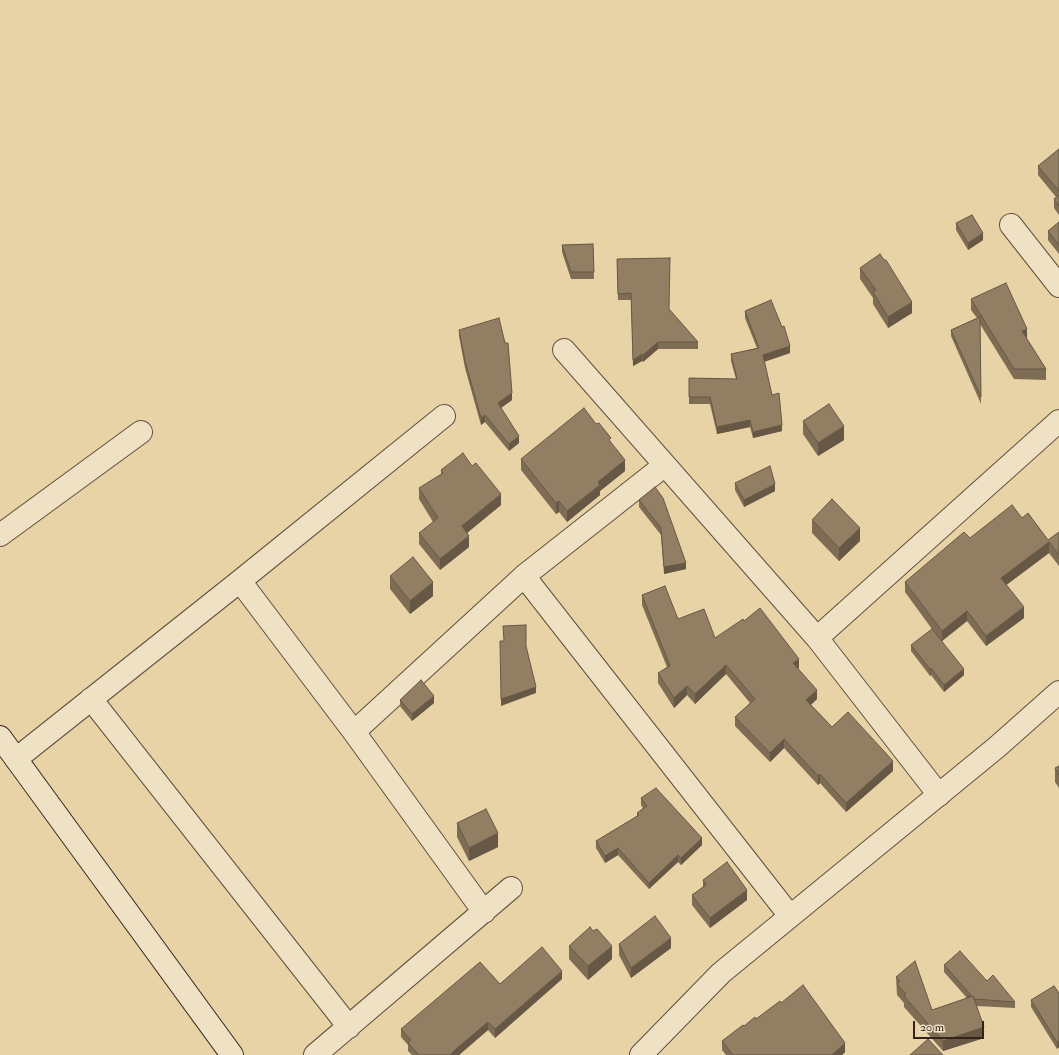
<!DOCTYPE html>
<html>
<head>
<meta charset="utf-8">
<style>
	body { margin:0 }
	#map { position:relative; width:1059px; height:1055px; overflow:hidden; background:#e7d3a5; font-family:"IM FELL Double Pica",serif }
	canvas { display:block }
	.scale { position:absolute; left:913px; top:1021px; width:71px; height:18px; box-sizing:border-box; border:2px solid #35221b; border-top:0; padding-left:5px; font-size:12px; line-height:14px; white-space:nowrap; color:#35221b; -webkit-text-stroke:3px #efe2c4; paint-order:stroke }
</style>
</head>
<body>
<div id="map">
<canvas width="1059" height="1055"></canvas>
<div class="scale">20 m</div>
</div>
<script>
const context = document.querySelector('canvas').getContext('2d');
context.lineJoin = 'round';
const poly = rows => new Path2D(rows.map(r => 'M' + r).join(''));
function stroke(path, color, width, dash) { context.strokeStyle = color; context.lineWidth = width; context.lineCap = dash ? 'butt' : 'round'; context.setLineDash(dash || []); context.stroke(path); }
function fillPath(path, color) { context.fillStyle = color; context.fill(path, 'evenodd'); }
const minor = poly([
	[1011,225,1059,286],
	[564,350,817,638,939,795],
	[0,535,141,432],
	[524,576,790,916],
	[240,581,354,732,484,912],
	[817,638,1059,421],
	[91,699,349,1027],
	[354,732,524,576,665,465],
	[16,759,240,581,444,416],
	[315,1055,511,888]
]);
const tertiary = poly([
	[641,1055,721,973,997,747,1059,692]
]);
const secondary = poly([
	[0,737,232,1055]
]);
stroke(minor, '#624e3e', 24);
stroke(tertiary, '#624e3e', 24);
stroke(secondary, '#35221b', 24);
stroke(minor, '#efe2c4', 22);
stroke(tertiary, '#efe2c4', 22);
stroke(secondary, '#efe2c4', 22);
fillPath(poly([
	[1059,149,1059,215,1054,208,1054,199,1056,197,1038,175,1038,166],
	[1059,222,1059,254,1048,240,1048,231],
	[956,223,983,240,968,250,956,230],
	[593,244,594,279,571,279,562,252,562,245],
	[617,266,669,309,698,342,698,349,658,349,643,362,642,361,633,366,631,300,618,300],
	[860,268,912,313,888,328,873,304,873,298,860,279],
	[971,299,1027,339,1046,369,1046,380,1014,379,980,324,981,404,951,336,951,330,977,318,971,310],
	[745,311,790,353,764,362,772,395,782,431,753,438,750,427,717,434,710,404,689,404,689,378,736,379,731,361,731,354,757,348,745,318],
	[459,330,512,400,501,408,519,443,509,451,485,422,481,425,465,368,459,336],
	[803,421,844,440,818,456,803,434],
	[596,424,611,442,625,471,600,491,600,495,567,522,559,512,556,514,521,470,521,459],
	[441,470,501,505,467,533,469,547,440,570,419,544,419,533,433,522,419,499,419,488,441,475],
	[735,483,775,491,744,507,735,490],
	[655,487,686,569,664,574,661,535,639,507,639,500],
	[1022,518,1048,540,1059,532,1059,566,1049,553,1006,585,1024,618,986,646,967,621,942,641,964,675,944,692,931,675,930,676,911,651,911,645,937,636,905,592,905,582,970,538],
	[812,520,860,541,839,561,812,533],
	[390,576,433,596,410,614,390,589],
	[642,595,678,619,715,638,744,621,799,668,798,669,817,699,811,705,832,727,893,771,846,812,820,783,818,785,784,748,770,762,735,726,735,717,750,703,726,674,695,704,687,695,674,708,658,683,658,673,667,667,642,605],
	[400,700,434,703,412,721,400,706],
	[1059,766,1059,788,1055,782,1055,768],
	[641,798,702,845,681,865,678,862,649,889,618,855,605,863,596,848,596,841,637,816,637,813,643,808,641,805],
	[457,823,498,847,469,861,457,837],
	[703,880,747,900,710,928,692,905,692,895,703,887],
	[619,944,671,948,631,978,619,955],
	[569,946,612,959,588,980,569,959],
	[944,965,987,981,1015,1002,1015,1008,977,1006,984,1038,943,1051,904,1007,904,1003,897,995,896,977,932,1010,967,998,944,972],
	[562,979,495,1038,488,1030,459,1055,412,1055,408,1051,408,1045,401,1037,401,1029,500,984],
	[1059,993,1059,1047,1057,1049,1031,1007,1031,1000],
	[781,1003,845,1052,842,1055,726,1055,722,1050,722,1041,744,1026,756,1019]
]), '#7e6c55');
fillPath(poly([
	[983,233,983,240,968,250,968,243],
	[912,302,912,313,888,328,888,317],
	[1027,329,1027,339,1022,331],
	[658,342,658,349,643,362,643,355],
	[790,346,790,353,763,362,763,355],
	[642,354,642,361,633,366,633,360],
	[512,393,512,400,498,410,498,403],
	[485,415,485,422,481,425,481,418],
	[750,420,750,427,717,434,717,427],
	[782,425,782,431,753,438,753,432],
	[844,426,844,440,818,456,818,443],
	[519,436,519,443,509,451,509,444],
	[625,460,625,471,600,491,600,495,567,522,567,511,598,482],
	[775,484,775,491,744,507,744,500],
	[501,494,501,505,462,537,462,526],
	[559,501,559,512,556,514,556,503],
	[860,528,860,541,839,561,839,548],
	[469,536,469,547,440,570,440,559],
	[1049,542,1049,553,1001,589,1001,578],
	[686,563,686,569,664,574,664,567],
	[433,582,433,596,410,614,410,601],
	[1024,607,1024,618,986,646,986,636],
	[967,611,967,621,942,641,942,631],
	[799,659,799,668,793,673,793,663],
	[726,665,726,674,695,704,695,694],
	[931,668,931,675,930,676,930,669],
	[964,669,964,675,944,692,944,685],
	[687,686,687,695,674,708,674,698],
	[536,687,536,693,501,706,501,699],
	[817,690,817,699,806,709,806,700],
	[434,696,434,703,412,721,412,714],
	[784,739,784,748,770,762,770,753],
	[893,761,893,771,846,812,846,803],
	[820,774,820,783,818,785,818,776],
	[498,833,498,847,469,861,469,848],
	[702,838,702,845,681,865,681,858],
	[618,848,618,855,605,863,605,856],
	[678,855,678,862,649,889,649,883],
	[747,890,747,900,710,928,710,918],
	[671,938,671,948,631,978,631,968],
	[612,946,612,959,588,980,588,966],
	[562,971,562,979,495,1038,495,1029],
	[488,1022,488,1030,459,1055,450,1055,456,1049],
	[984,1027,984,1038,943,1051,943,1041],
	[1059,1041,1059,1047,1057,1049,1057,1042],
	[845,1043,845,1052,842,1055,832,1055]
]), '#665845');
const building = poly([
	[1059,149,1059,191,1038,166,1059,149],
	[1059,195,1059,206,1054,199,1059,195],
	[972,215,983,233,968,243,956,223,972,215],
	[1059,222,1059,245,1048,231,1059,222],
	[593,244,594,272,571,272,562,245,593,244],
	[880,254,884,260,886,260,912,302,888,317,873,292,876,290,860,268,880,254],
	[670,258,669,309,698,342,658,342,643,355,642,354,633,360,631,293,618,294,617,259,670,258],
	[1006,283,1027,329,1022,331,1046,369,1014,369,971,299,1006,283],
	[771,300,782,327,784,326,790,346,763,355,772,395,779,393,782,425,753,432,750,420,717,427,710,397,689,397,689,378,737,379,731,354,759,348,745,311,771,300],
	[980,317,981,397,951,330,980,317],
	[499,318,505,343,508,343,512,393,498,403,519,436,509,444,485,415,481,418,465,361,459,330,499,318],
	[829,404,844,426,818,443,803,421,829,404],
	[584,408,596,424,599,423,611,438,609,440,625,460,598,482,600,485,567,511,559,501,556,503,521,459,584,408],
	[463,453,472,466,476,463,501,494,462,526,469,536,440,559,419,533,438,518,419,488,443,473,441,470,463,453],
	[770,466,775,484,744,500,735,483,770,466],
	[655,487,663,498,686,563,664,567,661,528,639,500,655,487],
	[832,499,860,528,839,548,812,520,832,499],
	[1012,505,1022,518,1028,513,1048,540,1059,532,1059,555,1049,542,1001,578,1024,607,986,636,967,611,942,631,905,582,964,532,970,538,1012,505],
	[413,557,433,582,410,601,390,576,413,557],
	[665,586,678,619,704,609,715,638,743,619,744,621,760,608,799,659,793,663,817,690,806,700,832,727,848,712,893,761,846,803,820,774,818,776,784,739,770,753,735,717,755,699,726,665,695,694,687,686,674,698,658,673,670,666,642,595,665,586],
	[526,625,526,646,536,687,501,699,500,641,504,641,503,626,526,625],
	[932,629,964,669,944,685,931,668,930,669,911,645,932,629],
	[421,680,434,696,412,714,400,700,421,680],
	[1059,766,1059,775,1055,768,1059,766],
	[656,788,702,838,681,858,678,855,649,883,618,848,605,856,596,841,639,815,637,813,647,806,641,798,656,788],
	[486,809,498,833,469,848,457,823,486,809],
	[727,862,747,890,710,918,692,895,706,885,703,880,727,862],
	[655,916,671,938,631,968,619,944,655,916],
	[590,927,593,931,597,929,612,946,588,966,569,946,590,927],
	[542,947,562,971,495,1029,488,1022,456,1049,450,1055,419,1055,408,1043,411,1040,401,1029,480,962,500,984,542,947],
	[960,951,987,981,993,975,1015,1002,974,999,973,996,966,998,971,995,944,965,960,951],
	[915,961,932,1010,973,996,984,1027,943,1041,904,996,906,994,897,984,900,981,896,977,915,961],
	[803,985,845,1043,832,1055,733,1055,722,1041,743,1025,744,1026,755,1017,756,1019,780,1001,781,1003,803,985],
	[1054,986,1059,993,1059,1041,1057,1042,1031,1000,1054,986],
	[928,1039,943,1055,910,1055,928,1039]
]);
fillPath(building, '#927e63');
stroke(building, '#665845', 1);
</script>
</body>
</html>
